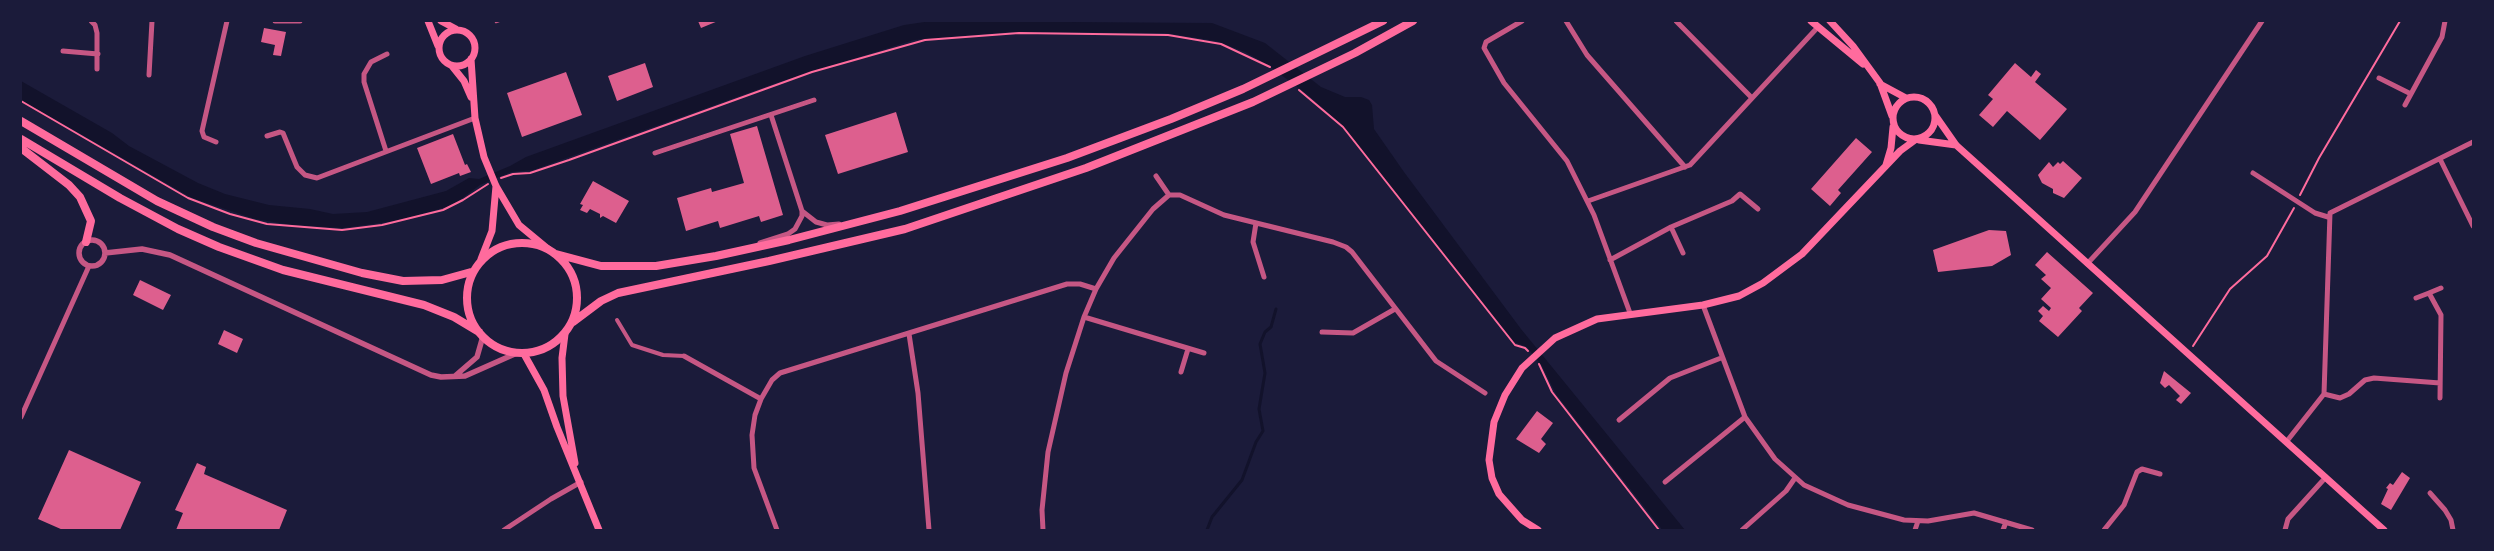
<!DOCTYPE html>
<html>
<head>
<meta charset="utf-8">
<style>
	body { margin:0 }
	#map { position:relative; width:2494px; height:551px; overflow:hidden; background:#1b1b3a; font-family:Roboto,sans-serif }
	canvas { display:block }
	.frame { position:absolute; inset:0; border:22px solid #1b1b3a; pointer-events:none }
</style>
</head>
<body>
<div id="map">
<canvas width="2494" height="551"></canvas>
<div class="frame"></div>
</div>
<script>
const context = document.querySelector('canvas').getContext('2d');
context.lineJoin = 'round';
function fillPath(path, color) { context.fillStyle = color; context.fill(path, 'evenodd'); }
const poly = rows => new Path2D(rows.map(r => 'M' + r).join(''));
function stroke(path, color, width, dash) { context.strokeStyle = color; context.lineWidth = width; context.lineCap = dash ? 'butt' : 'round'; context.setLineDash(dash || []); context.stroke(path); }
fillPath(poly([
	[931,21,1212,23,1265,43,1321,87,1345,97,1361,97,1369,100,1372,105,1374,129,1404,172,1521,329,1685,530,1662,530,1660,527,1556,394,1542,366,1527,347,1514,342,1344,127,1308,95,1268,65,1245,52,1216,41,1165,33,1012,32,914,40,776,83,533,170,511,172,480,185,457,202,446,207,402,220,343,228,292,225,255,219,192,198,21,100,21,81,112,133,129,146,198,183,225,194,269,205,310,209,333,214,367,212,446,191,469,178,479,179,510,166,526,157,805,56,904,25]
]), '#12122b');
stroke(poly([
	[1207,530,1212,517,1242,480,1256,442,1263,431,1259,409,1265,373,1260,344,1265,332,1271,327,1276,309]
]), '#12122b', 3);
fillPath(poly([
	[698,21,718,21,701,28],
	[264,28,286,32,281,56,273,55,275,45,261,42],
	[645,63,653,87,617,101,608,76],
	[2015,63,2031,77,2036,70,2041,74,2035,82,2067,109,2040,140,2007,111,1993,127,1979,115,1993,99,1988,95],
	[566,72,582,115,522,137,507,93],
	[896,112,908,152,838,174,825,135],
	[757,126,783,215,761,222,759,216,720,228,718,221,686,231,677,198,711,188,712,192,744,183,730,134],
	[453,134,465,165,467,164,471,172,460,176,459,173,431,184,417,148],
	[1856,138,1872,152,1838,190,1841,193,1830,206,1811,189],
	[2063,161,2082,178,2064,198,2053,193,2053,189,2042,183,2038,175,2049,162,2053,167,2058,162,2060,164],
	[593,181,629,201,616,223,603,216,600,218,600,214,590,209,587,213,580,210,583,205,580,204],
	[1989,230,2006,231,2011,255,1992,266,1938,272,1933,250],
	[2047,252,2093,293,2079,308,2082,311,2058,337,2039,321,2043,316,2038,311,2043,306,2049,311,2051,308,2041,299,2051,288,2041,279,2046,275,2035,265],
	[140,280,171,295,163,310,133,295],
	[224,330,243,339,237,353,218,344],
	[2164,371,2191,393,2181,404,2176,400,2180,396,2169,385,2165,388,2160,383],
	[1537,411,1553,423,1541,439,1546,444,1539,453,1516,439],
	[69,450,141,482,120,530,63,530,38,519],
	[197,463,206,467,204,474,287,510,279,530,176,530,183,513,175,510],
	[2402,472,2410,478,2391,510,2381,504,2388,489,2386,488,2390,483,2393,485]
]), '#dd5f8e');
stroke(poly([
	[1299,90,1343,127,1515,345,1525,348,1528,351],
	[21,101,188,198,230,214,267,224,342,230,382,225,443,210,463,200,488,184],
	[501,178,513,174,530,173,569,160,812,72,925,40,1019,33,1168,35,1221,44,1270,67],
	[2300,195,2319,158,2400,21],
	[2193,346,2230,289,2267,256,2294,208],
	[1539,364,1552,392,1659,530]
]), '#ff6b9d', 2);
stroke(poly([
	[496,22,499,21]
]), '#c65784', 2.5);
stroke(poly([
	[617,320,632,345,663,355,684,356]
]), '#c65784', 4);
stroke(poly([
	[91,21,95,25,97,33,97,69],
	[275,21,300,21],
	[1522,21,1486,42,1484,48,1504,83,1567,161,1594,215,1630,313],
	[1566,21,1587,55,1685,167],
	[1676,21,1752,98],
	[63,51,98,54],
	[149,75,152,21],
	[2379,78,2411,94],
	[2405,105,2442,37,2445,21],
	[267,136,280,132,283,133,297,167,305,175,317,178,475,118],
	[216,142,204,137,202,131,227,21],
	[386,151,364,82,364,74,371,62,387,54],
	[655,153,814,100],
	[2440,159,2473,226],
	[2253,173,2315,213,2328,217],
	[1156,176,1169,195,1180,195,1224,215,1333,242,1346,247,1352,252,1436,361,1485,393],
	[1588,201,1690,165,1818,27],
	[802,211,816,222,827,225,839,224],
	[1256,223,1253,242,1264,277],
	[1671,227,1683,253],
	[760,243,788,234,795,229,802,216,802,211,771,115],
	[1610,260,1671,227,1732,201,1740,194,1758,209],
	[2087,264,2135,212,2262,21],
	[2429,293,2441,288],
	[2416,298,2429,293,2441,315,2440,398],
	[1703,305,1745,417,1775,459,1804,485,1848,505,1904,520,1928,521,1974,513,2032,530],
	[1084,317,1204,353],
	[1322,332,1353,333,1395,309],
	[909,334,918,393,929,530],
	[684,356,761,399],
	[1181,372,1188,349],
	[2324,394,2340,398,2349,394,2365,380,2374,378,2440,383],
	[21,417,89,266],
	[1619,420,1670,378,1721,358],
	[2287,441,2324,394,2330,213,2473,142],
	[1665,482,1745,417],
	[2430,493,2445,510,2451,520,2453,530],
	[504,530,551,499,581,482],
	[777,530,754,468,752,435,755,415,761,399,772,380,780,373,1067,284,1080,284,1096,289],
	[1043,530,1042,510,1048,452,1066,373,1084,317,1096,289,1114,258,1153,209,1169,195],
	[1742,530,1786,491,1795,478],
	[1915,530,1918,521],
	[2003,530,2006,522],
	[2104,530,2124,505,2137,472,2142,469,2160,474],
	[2285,530,2288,519,2326,477]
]), '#c65784', 5);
stroke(poly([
	'79 253a13 13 0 1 1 26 0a13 13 0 1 1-26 0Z',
	[105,253,142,249,170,255,431,375,441,377,465,376,517,353],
	[455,376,477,357,483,336]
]), '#c65784', 5.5);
stroke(poly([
	[428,21,438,46],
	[441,21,456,29],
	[1811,21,1863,64],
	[1830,21,1853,46,1880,83,1892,116],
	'439 48a18 18 0 1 1 36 0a18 18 0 1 1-36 0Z',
	[471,59,475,118,484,157,496,186,519,225,548,249],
	[452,66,464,81,471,97],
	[1880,84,1906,98],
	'1893 118a21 21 0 1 1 42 0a21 21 0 1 1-42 0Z',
	[1935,115,1956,145,2384,530],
	[1919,140,1956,145],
	[1886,165,1891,148,1893,127],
	[481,259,492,231,496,186],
	[565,334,562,358,563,396,575,463],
	[524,354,544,390,557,427,599,530],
	[1538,530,1522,520,1499,494,1492,478,1489,460,1494,422,1505,395,1522,368,1555,338,1597,319,1703,305,1739,296,1763,283,1802,254,1900,151,1915,140]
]), '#ff6b9d', 7);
stroke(poly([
	[21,121,157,201,213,227,256,243,362,273,403,281,442,280,471,272],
	[21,139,120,198,178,229,219,247,283,270,424,305,454,317,479,332],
	[21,148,69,185,80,197,91,221,86,242],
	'467 298a55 55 0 1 1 110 0a55 55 0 1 1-110 0Z',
	[556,254,601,266,656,266,716,256,789,240,900,211,1067,158,1171,119,1243,89,1383,21],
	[573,322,601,301,618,293,769,261,905,229,1086,168,1253,102,1355,53,1413,21]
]), '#ff6b9d', 8);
</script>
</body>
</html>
